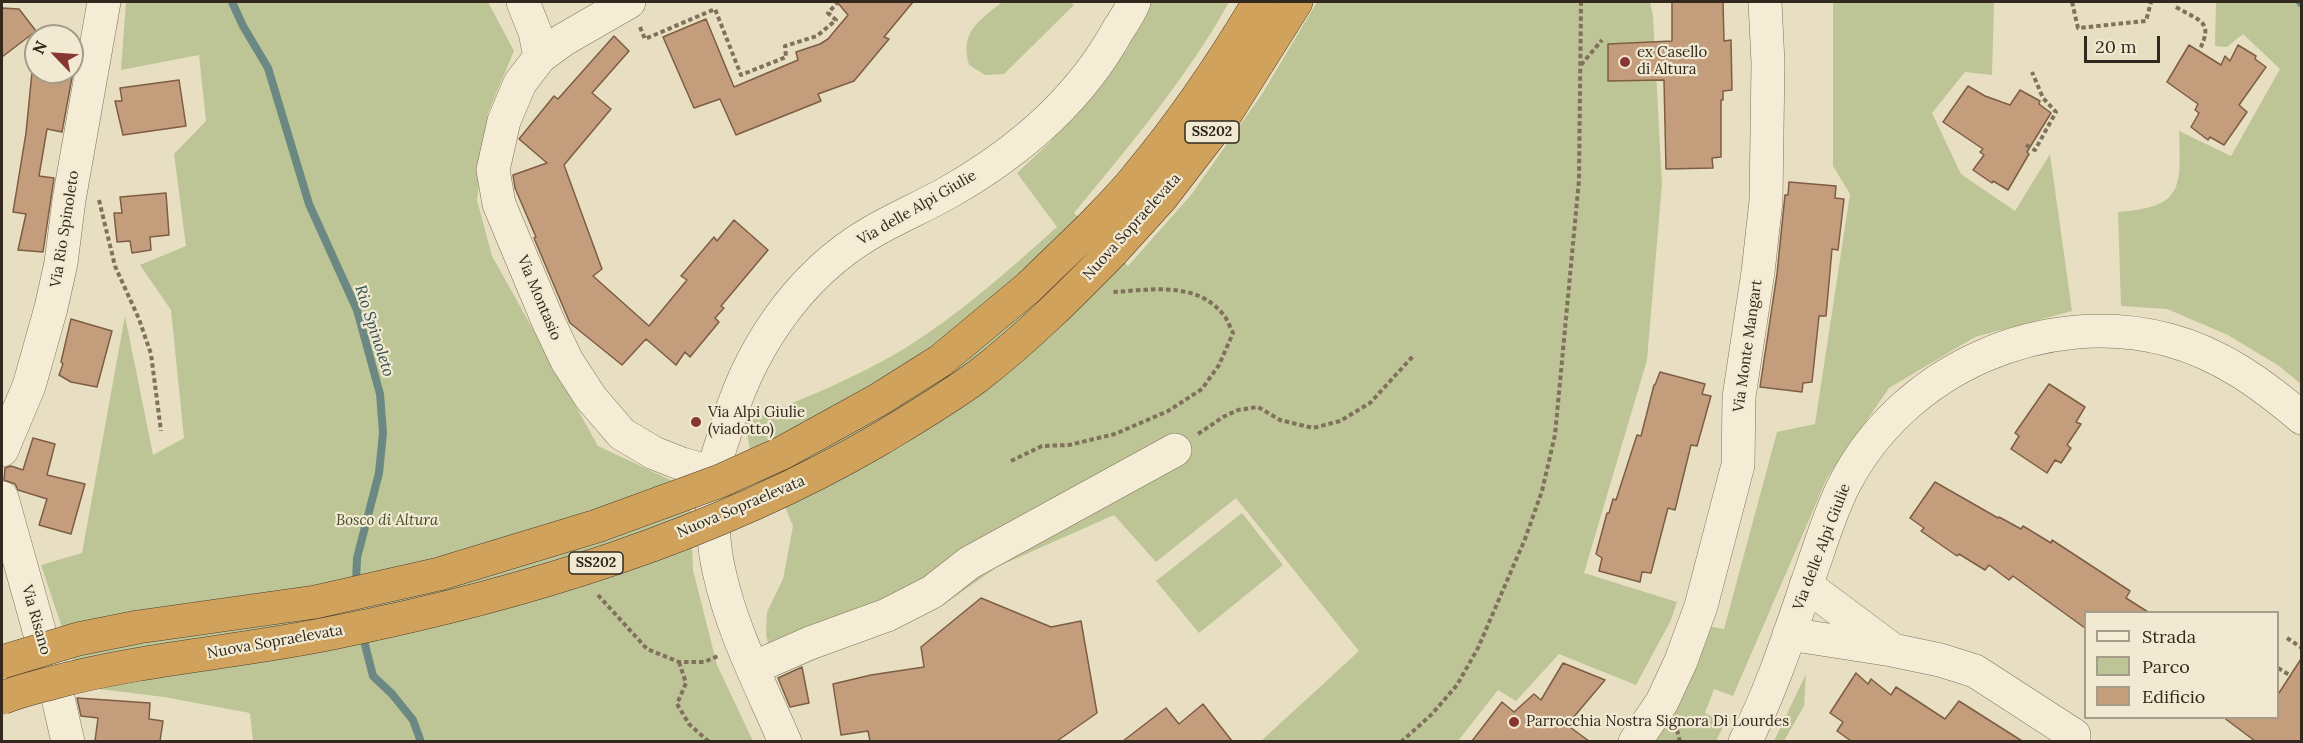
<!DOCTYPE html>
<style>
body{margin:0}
#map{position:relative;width:2303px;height:743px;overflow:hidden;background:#e8dfc2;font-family:Lora,serif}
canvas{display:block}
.frame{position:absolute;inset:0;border:3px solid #32281e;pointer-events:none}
.legend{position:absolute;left:2084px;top:611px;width:195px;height:108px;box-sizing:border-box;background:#f1e9d1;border:2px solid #a59c89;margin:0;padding:8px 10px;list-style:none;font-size:18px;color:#32281e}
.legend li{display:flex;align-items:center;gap:12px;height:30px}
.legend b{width:30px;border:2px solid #a59c89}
.north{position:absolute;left:24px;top:24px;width:60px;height:60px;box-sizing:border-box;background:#f1e9d1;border:2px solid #a59c89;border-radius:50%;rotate:295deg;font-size:16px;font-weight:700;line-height:24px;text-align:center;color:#32281e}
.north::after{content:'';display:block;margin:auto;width:21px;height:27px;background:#893632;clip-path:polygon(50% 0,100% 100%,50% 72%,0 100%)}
.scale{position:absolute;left:2084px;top:36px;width:76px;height:27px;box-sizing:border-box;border:3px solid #32281e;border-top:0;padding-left:8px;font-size:18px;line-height:21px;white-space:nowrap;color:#32281e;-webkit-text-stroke:4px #f1e9d1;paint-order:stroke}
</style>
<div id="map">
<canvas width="2303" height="743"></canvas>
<div class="frame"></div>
<ul class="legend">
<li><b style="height:8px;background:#f4ecd4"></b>Strada</li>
<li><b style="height:16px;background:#bdc597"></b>Parco</li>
<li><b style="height:16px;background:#c39d7c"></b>Edificio</li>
</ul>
<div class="north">N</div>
<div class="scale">20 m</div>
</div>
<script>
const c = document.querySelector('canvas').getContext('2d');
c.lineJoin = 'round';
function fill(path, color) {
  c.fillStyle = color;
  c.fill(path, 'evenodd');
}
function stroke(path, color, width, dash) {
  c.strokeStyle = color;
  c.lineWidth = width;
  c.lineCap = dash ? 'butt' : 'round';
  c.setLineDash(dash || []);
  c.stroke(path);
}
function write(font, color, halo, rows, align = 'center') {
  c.font = font + ' Lora,serif';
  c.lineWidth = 4.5;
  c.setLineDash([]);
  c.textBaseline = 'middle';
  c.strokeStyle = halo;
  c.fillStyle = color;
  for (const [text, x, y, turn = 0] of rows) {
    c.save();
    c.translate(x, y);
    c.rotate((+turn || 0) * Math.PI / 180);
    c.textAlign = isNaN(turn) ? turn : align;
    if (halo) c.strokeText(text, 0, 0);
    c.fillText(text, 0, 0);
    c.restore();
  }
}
const green = new Path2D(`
 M126,2h362l26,49 -26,62 -11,87 15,56 106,190 92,43 3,81 24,95 36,76h-500l-3,-28 -86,-16 -82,-10 -41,-122 41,-12 43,-237 28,139 31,-17 -13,-128 -31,-45 46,-19 -12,-92 32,-33 -7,-66 -78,15z
 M1002,2h69l3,3 -70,69 -19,1 -16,-10c-9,-34 9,-43 33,-63z
 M1151,2h78c-42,76 -100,144 -155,211l54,53 63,-71 71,-101 55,-92h333l3,14 9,168 -15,176 -63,213 93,29 -6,18 -35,65 -77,-31 -43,47 -18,-11 -40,51h-197l98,-90 -123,-153 -80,64 -42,-47 -117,52 -54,38 -166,71 -11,-41 1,-23 16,-33 10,-53 -8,-19 -26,-26 -5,-10 -9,-49c56,-22 111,-44 162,-75 54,-34 103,-78 150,-120l-40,-54 32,-30 77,-92z
 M1833,2h161l-2,73 -27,-3 -33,41 29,61 54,37 35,-57 22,157 -97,26 -86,51 -62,90 -94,218 -19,-7 -9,24 20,10 -9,18 -65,1 55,-116 18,3 53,-197 38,-8 35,-230 -17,-28z
 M2216,2h85v382l-22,-18 -51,-31 -61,-26 -46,-3 -3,-94c65,-5 63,-23 61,-81l52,25 49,-87 -37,-35 -16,13 -12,-1z
 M1242,513l41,52 -84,68 -43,-52z
 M1806,674l-2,32 -20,35h-10z`);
const stream = new Path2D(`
 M232,2l11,24 25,42 41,136 48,106 23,84 3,39 -4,40 -22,85 -1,25
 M2300,2l2,2
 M362,633l11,43 19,18 21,26 8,22`);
const building = new Path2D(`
 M837,2h76l-29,35 5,2 -35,42 -36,13 3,7 -85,34 -16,-36 -26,9 -31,-71 43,-18 28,68 64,-27 -2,-8 24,-8 8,-5 20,-24z
 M1672,2h51l1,39 7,-1 1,50 -9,1v9h-2v57l-9,1 1,10 -47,1 -2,-89 -56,1v-37l64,-3z
 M2,8l17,1 17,22 -34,26z
 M614,36l15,15 -37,42 19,16 -47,56 38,104 -9,7 56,50 38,-46 -6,-4 33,-39 3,4 17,-21 34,30 -47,56 3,2 -9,10 4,4 -29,35 -5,-5 -9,13 -30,-26 -24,26 -52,-42 -36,-85 2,-1 -21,-49 -2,-13 34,-12 -28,-24 35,-43 4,3z
 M2189,45l32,20 4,-9 5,5 8,-16 18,11 -1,3 11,8 -27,38 8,7 -23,33 -14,-8 -2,3 -17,-13 8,-14 -4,-3 3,-6 -31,-22z
 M32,72h41l-11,60 -15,-3 -8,47 15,2 -11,74 -25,-2 8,-36 -13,-2 13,-79z
 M179,80l7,46 -63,9 -8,-34h7l-2,-13z
 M1968,86l17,10 25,9 10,-15 20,11 -1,3 12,9 -24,39 2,2 -21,36 -15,-9 -1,2 -19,-13 11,-15 -4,-3 3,-3 -40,-27z
 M1789,182l47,4 -1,12 9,1 -6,51 -6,-1 -6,67h-7l-7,66 -9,1 -1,9 -42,-5 17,-113 8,-79h3z
 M166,193l3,42 -19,2 1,13 -19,3 -2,-12 -13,1 -3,-29h8l-2,-16z
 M71,319l41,12 -15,56 -26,-5 -12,-7 4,-11 -2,-2z
 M1660,372l45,12 -3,10 9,2 -14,50 -6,-1 -16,65 -7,-2 -17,65 -9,-1 -2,10 -41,-11 3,-13 -6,-4 11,-41h2l4,-14 3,1 21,-65 4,1 13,-51h1z
 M2049,384l36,23 -9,15 5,2 -14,21 4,3 -10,15 -6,-3 -8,13 -36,-24 8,-13 -4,-3z
 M33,438l22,6 -8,31 38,9 -14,50 -32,-9 8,-26 -29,-9 -3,-6 -11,-4 1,-12 6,-2 12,4z
 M1935,482l63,36 1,-1 22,12 2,-3 28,17 1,-3 78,51 -4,7 22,14h-63v16l-72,-52 -4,4 -20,-15 -4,5 -26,-16 -2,2 -36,-25 3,-3 -14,-10z
 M981,598l70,29 30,-6 16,92 -40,28h-187l-2,-10 -27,4 -8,-51 38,-9 53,-8 -3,-20z
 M2301,659v82h-46l-32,-24h54v-21z
 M1563,663l42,17 -38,45 22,16h-117l30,-39 12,10 20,-18 7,6z
 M802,667l7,36 -19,4 -12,-29z
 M1856,673l12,11 3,-5 20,16 5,-8 49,32 14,-18 63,40h-171l-14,-10 6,-9 -13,-9z
 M77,698l73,5 -1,16 14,2 -3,20h-65l3,-23 -17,-2z
 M1203,704l29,37h-109l43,-33 13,16z`);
const path = new Path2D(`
 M2072,2l6,26 68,-7 5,-19
 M2176,7c25,15 38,14 23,44
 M640,27l5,12 70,-30 26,66 45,-18 -1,-11 32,-10 19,-16 -8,-7 10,-11
 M1581,65l21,-25
 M2026,145l9,5 21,-38 -13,-14 -11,-26
 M99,200l16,66 24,53 12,35 10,77
 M1198,434l25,-17 15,-7 20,-3 22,13 33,8 27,-7 30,-18 44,-48
 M1011,461l31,-15 27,-1 46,-11 53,-23 34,-22 17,-24 14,-32c-3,-6 -6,-15 -11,-20 -27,-32 -72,-23 -109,-21
 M598,595l49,54 32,13h25l14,-6
 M2287,638l15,10
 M679,662l7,21 -9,21 12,20 20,18
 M2278,668l13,8
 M1677,730l3,12
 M1401,742l31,-28 25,-29 21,-37 47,-109 17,-48 13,-56 24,-255 2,-178`);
const minor = new Path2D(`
 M523,2l12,30 5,25 23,-17 66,-38
 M540,57l-20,26 -16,38 -11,49 6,34 49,117 19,40 24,37 31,36 32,19 28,11 32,9
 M2,450l27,-64 22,-78 10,-45 8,-63 35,-198
 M2,498l56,200 10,44
 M1806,585l83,62
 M1789,634l103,16 48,10 35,11 99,64 -4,7
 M753,668l57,-25 77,-28 45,-23 37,-29 206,-113
 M785,742c-24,-56 -53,-111 -66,-171 -6,-25 -9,-73 -5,-98 1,-12 6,-25 10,-37 22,-82 72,-160 148,-204 24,-14 50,-25 75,-39 69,-39 132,-92 171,-163 6,-9 12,-18 16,-28
 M1635,742l27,-40 19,-41 20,-55 37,-141 1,-68 19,-125 8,-71 2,-138 -3,-61
 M1745,742c29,-56 48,-119 69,-179 9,-26 18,-55 31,-80 60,-115 200,-176 324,-143 52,14 93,44 133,78`);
const highway = new Path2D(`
 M1090,228c17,-18 35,-35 50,-55 44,-53 84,-112 119,-171
 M1113,251l48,-53 64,-83 71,-113`);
const highwayBridge = new Path2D(`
 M2,662l76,-23 60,-12 177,-25 124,-28 158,-48 123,-45 62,-28 96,-53 62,-39 89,-74 61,-59
 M2,698c17,-7 35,-11 53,-16 91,-24 185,-30 277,-49 190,-38 380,-96 548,-194 33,-20 67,-40 98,-63 49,-38 92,-81 135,-125`);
const markers = [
 [1625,62,6,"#893632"],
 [696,422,6,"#893632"],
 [1514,722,6,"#893632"]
];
const shields = [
 [1212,132,54],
 [596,563,54]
];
const shieldNames = [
 ["SS202",1212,132],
 ["SS202",596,563]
];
const poiNames = [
 ["ex Casello",1637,53],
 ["di Altura",1637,70],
 ["Via Alpi Giulie",708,413],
 ["(viadotto)",708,430],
 ["Parrocchia Nostra Signora Di Lourdes",1526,722]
];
const streetNames = [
 ["Via delle Alpi Giulie",917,208,-30],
 ["Nuova Sopraelevata",1132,227,-48],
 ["Via Rio Spinoleto",65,229,-81],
 ["Via Montasio",539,298,67],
 ["Via Monte Mangart",1748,346,-82],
 ["Nuova Sopraelevata",741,507,-23],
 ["Via delle Alpi Giulie",1822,547,-69],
 ["Via Risano",36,620,74],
 ["Nuova Sopraelevata",275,642,-10]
];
const parkNames = [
 ["Bosco di Altura",387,521]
];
const waterNames = [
 ["Rio Spinoleto",374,331,72]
];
fill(green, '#bdc597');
stroke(stream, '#6c8883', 8);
fill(building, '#c39d7c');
stroke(building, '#7d5d44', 1.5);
stroke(minor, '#80715b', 34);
stroke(highway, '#4e3f2f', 34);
stroke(path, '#80715b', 4, [4.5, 3]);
stroke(minor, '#f4ecd4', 33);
stroke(highway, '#d0a25b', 33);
stroke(highwayBridge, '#4e3f2f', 34, []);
stroke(highwayBridge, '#d0a25b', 33);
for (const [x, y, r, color] of markers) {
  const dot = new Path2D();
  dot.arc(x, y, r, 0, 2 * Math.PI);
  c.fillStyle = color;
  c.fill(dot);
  stroke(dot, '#f1e9d1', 2);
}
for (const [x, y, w] of shields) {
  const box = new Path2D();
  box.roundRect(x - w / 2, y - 11, w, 22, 4.5);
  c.fillStyle = '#f1e9d1';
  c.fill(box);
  stroke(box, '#32281e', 1.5);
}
write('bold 14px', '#32281e', null, shieldNames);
write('15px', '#32281e', '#f1e9d1', poiNames, 'left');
write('15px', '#32281e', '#f1e9d1', streetNames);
write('italic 15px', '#414c27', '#f1e9d1', parkNames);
write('italic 16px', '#2f5050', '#f1e9d1', waterNames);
</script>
